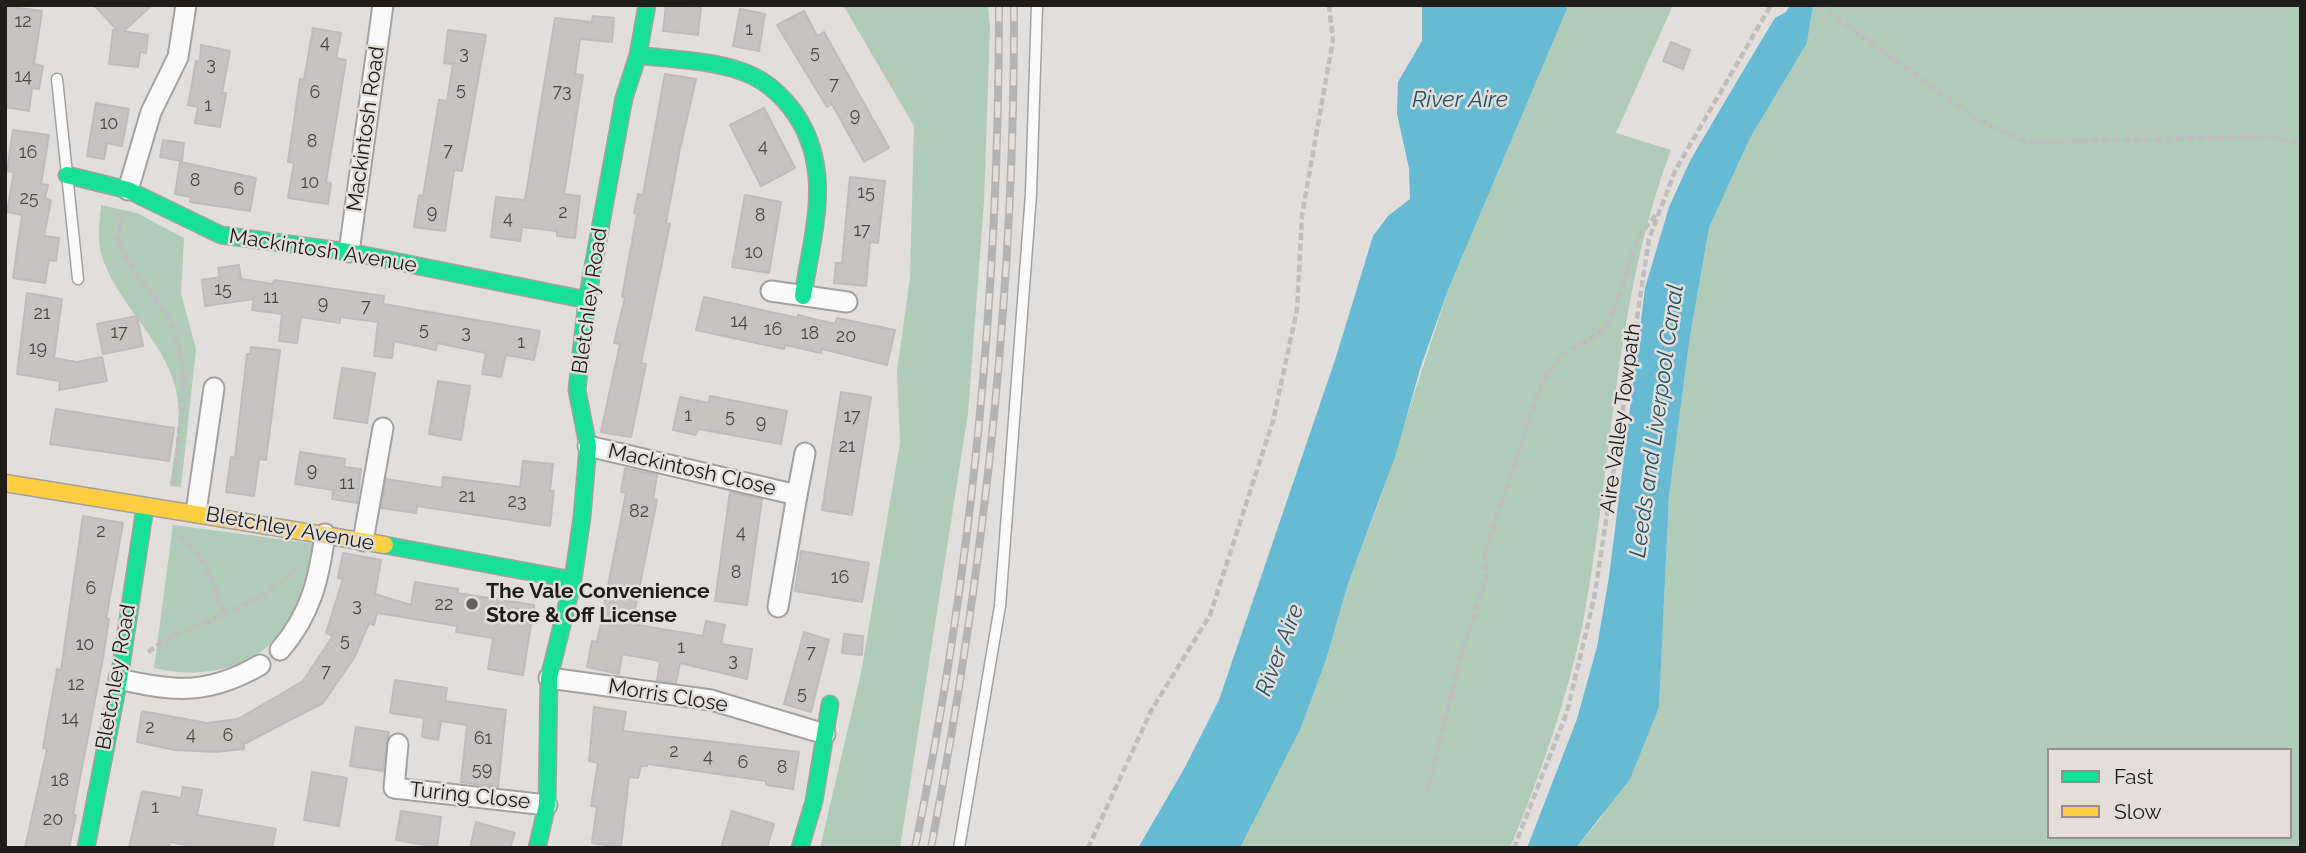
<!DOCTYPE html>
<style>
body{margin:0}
#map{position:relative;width:2306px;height:853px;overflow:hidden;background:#e1dedb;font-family:Raleway,sans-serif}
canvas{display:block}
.frame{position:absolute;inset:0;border:7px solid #1e1d1b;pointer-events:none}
.legend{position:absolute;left:2047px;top:748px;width:245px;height:91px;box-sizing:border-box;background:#e3ded9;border:2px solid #94918d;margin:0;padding:9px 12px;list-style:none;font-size:21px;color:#1e1d1b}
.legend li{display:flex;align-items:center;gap:14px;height:35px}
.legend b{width:35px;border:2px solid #94918d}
</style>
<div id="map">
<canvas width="2306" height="853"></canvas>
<div class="frame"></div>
<ul class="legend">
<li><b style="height:9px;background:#16e098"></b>Fast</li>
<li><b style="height:9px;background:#ffcf43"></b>Slow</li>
</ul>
</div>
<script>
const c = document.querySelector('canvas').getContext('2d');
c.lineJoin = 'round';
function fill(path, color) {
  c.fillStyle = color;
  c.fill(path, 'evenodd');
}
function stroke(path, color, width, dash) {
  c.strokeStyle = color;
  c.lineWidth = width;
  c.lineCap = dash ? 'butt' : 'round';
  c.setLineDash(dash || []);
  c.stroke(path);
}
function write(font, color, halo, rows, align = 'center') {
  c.font = font + ' Raleway,sans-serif';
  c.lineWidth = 5;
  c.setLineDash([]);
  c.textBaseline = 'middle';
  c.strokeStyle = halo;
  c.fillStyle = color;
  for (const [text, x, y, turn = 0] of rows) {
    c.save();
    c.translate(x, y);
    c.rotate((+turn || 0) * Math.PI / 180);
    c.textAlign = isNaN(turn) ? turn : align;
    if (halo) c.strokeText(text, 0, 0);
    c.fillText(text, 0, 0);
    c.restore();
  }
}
const green = new Path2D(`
 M843,5h145l2,22 -6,175 -16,211 -68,435h-80l41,-175 39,-230 -3,-72 13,-93 4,-152z
 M1566,5h107l-57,128 55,17c-57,150 -58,315 -88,472 -16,78 -43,153 -73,226h-270l60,-118 26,-70 22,-76 32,-85 68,-209 119,-281z
 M1813,5h488v843h-725l25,-30 58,-111 10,-211 21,-160 19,-108 41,-90 57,-95zM2049,750h241v87h-241z
 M101,205l36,8 47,25 -3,56 15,55 -15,138 -11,-1c4,-32 13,-65 6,-96 -12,-52 -61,-87 -75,-137 -4,-13 -1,-33 0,-48z
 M173,525l143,19c-2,12 -1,27 -5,38 -25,71 -84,103 -157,86z`);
const water = new Path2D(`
 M1422,5h144l1,4 -119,281 -27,76 -25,88 -48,130 -22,76 -26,70 -60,118h-102l46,-79 35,-69 117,-343 37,-121 15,-20 22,-17 -1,-31 -12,-54 1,-32 24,-41z
 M1790,5h23l-6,38 -57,95 -41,90 -19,108 -21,160 -10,211 -29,72 -54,69h-49l50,-129 20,-72 12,-70 36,-289 24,-81 22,-48 52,-88 32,-53 11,-6z`);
const building = new Path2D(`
 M94,5h58l-28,26 24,4 -2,18 -6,-1 -2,15 -29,-3 4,-34 5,1z
 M666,5l35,2 -3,28 -35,-4z
 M5,6l37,5 -8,53 9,2 -4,23 -7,-1 -3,23 -24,-4z
 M740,9l25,5 -6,37 -26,-5z
 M804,11l13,25 7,-4 65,116 -25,14 -32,-58 -5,3 -50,-82z
 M593,16l21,2 -2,24 -32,-3 -5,35 8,1 -19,119 16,2 -5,42 -18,-2v-5l-35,-4 -2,14 -29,-4 5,-40 29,3 30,-182 37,4z
 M313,28l28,5 -5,25 10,2 -20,122 5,1 -3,21 -40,-6 6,-35 -6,-1 12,-83 4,1z
 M448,30l38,5 -24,136 -8,-1 -9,61 -31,-4 5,-32 4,1 16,-96 8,1 6,-37 -9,-1z
 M1671,42l19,8 -7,19 -20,-8z
 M201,45l29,6 -8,42h4l-6,34 -25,-4 3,-16 -10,-2 8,-44 4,1z
 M665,74l31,5 -16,70 -14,74 4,1 -29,139 5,1 -15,73 -30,-5 19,-88 -6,-1 11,-46h-3l15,-83 -3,-1 4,-19 5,1z
 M96,103l33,6 -7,37 -15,-3 -3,16 -17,-3z
 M764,108l31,60 -34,18 -31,-61z
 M13,130l36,5 -8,49 7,1 -3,13 6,2 -7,36 15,2 -3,23 -7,-1 -4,23 -32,-5 9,-63 -15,-3 7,-40 -7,-1z
 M163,140l21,3 -2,18 -22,-4z
 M180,162l76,16 -6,33 -60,-9 1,-5 -16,-3z
 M850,177l35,4 -7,62 -8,-1 -4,44 -32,-3 2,-20h6z
 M745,195l36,7 -12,71 -37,-6z
 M239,265l2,14 32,5 1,-4 110,16 -1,8 157,27 -6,29 -28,-5 -5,22 -19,-3 4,-21 -49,-10 -1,7 -42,-9 -2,17 -18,-2 4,-34 -38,-5v6l-39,-6 -4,26 -18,-2 3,-27 -30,-4 2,-11 -49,7 -3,-26 18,-3 -2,-9z
 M27,293l35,6 -8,59 23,4 25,-5 5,24 -48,9 1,-9 -43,-7z
 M704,297l94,21v-3l37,9 2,-6 58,12 -8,35 -65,-16 -1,4 -36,-8 -1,4 -88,-19z
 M137,316l6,30 -40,8 -6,-30z
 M251,347l29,3 -14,110 -7,-1 -5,37 -28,-4 5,-35 4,1 12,-104h3z
 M342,368l33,5 -8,50 -33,-5z
 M438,381l32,5 -9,54 -32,-6z
 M841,392l30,5 -19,118 -30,-5z
 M710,396l77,15 -6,33 -83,-15 -2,6 -23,-5 7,-33 29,6z
 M56,409l118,19 -5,33 -119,-17z
 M300,452l45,7 -1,8 17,2 -4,34 -25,-4 1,-9 -38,-6z
 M523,461l30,3 -3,27h4l-4,35 -133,-20 -1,7 -35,-5 5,-29 56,9 1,-11 77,10z
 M625,468l32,7 -4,24 4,1 -25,124 71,12 3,-15 19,4 -4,19 31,5 -5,30 -67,-16 -4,20 -19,-3 3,-19 -38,-7 -3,20 -32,-7 5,-26 5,1 20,-102 9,-47 -5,-1z
 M730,492l32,7 -15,106 -32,-4z
 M83,516l40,7 -17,96h3l-6,39 -30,156 3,1 -7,33h-44l22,-99 -4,-1 14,-79 4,1z
 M801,551l68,12 -7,39 -67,-11z
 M343,553l38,7 -6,34 36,11 4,-23 43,7 -1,4 77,12 -11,70 -35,-6 5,-31 -37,-6 1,-6 -80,-13 -3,12 -5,-2 -15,35 -31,45 -79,41v5l-29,3 -40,-2 -38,-8 5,-31 65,12 31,-4 65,-38 30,-45 -7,-3 17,-54 -5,-1z
 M804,632l25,8 -18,72 -27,-8z
 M844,634l19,2 -1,19 -20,-2z
 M395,680l52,8 -2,13 61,9 -8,77 -37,-5 6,-57 -26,-4 -3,19 -16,-3 2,-19 -34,-5z
 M594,707l32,5 -3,19 176,21 -6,37 -27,-4v-4l-118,-17 -1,2h-6l-3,12 -9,-1 -8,70 -29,-4 5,-36 -6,-1 7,-43 -9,-2z
 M356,727l33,5 -6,39 -33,-5z
 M312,772l35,6 -8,48 -35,-6z
 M183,787l19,3 -5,25 79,14 -4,19h-68l-34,-6 -1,6h-40l13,-57 39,7z
 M401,811l40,6 -4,30 -41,-7z
 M732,811l42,13 -7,24h-46z
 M476,822l39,11 -5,15h-40z`);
const path = new Path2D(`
 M1819,5l159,115 48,22 247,-5 28,7
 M122,214l-4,25 7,18 44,62 9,25 7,37 -12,106
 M178,537c28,13 35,49 45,75
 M148,652c47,-34 111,-41 149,-85
 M1427,793l35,-141 24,-74 -1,-27c12,-35 24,-70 36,-106 9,-29 17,-58 35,-83 14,-19 40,-19 53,-41 19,-35 17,-76 47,-106
 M1088,848l63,-137 59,-96 63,-194 24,-111 5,-95 31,-175 -4,-35
 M1514,848l53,-136 27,-113 55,-360 27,-70 95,-164`);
const lane = new Path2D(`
 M57,79l21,200
 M959,848l41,-242 31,-412 6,-189`);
const street = new Path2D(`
 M128,190l23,-78 27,-55 8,-52
 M349,252l34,-247
 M771,291l76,11
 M588,446l209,49 8,-42
 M196,512l18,-124
 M363,541l20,-113
 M778,607l19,-112
 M280,650c31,-36 39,-71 45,-116
 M549,678l162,22 114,34
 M119,679c56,13 89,16 141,-14
 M398,744l-4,44 153,17`);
const fast = new Path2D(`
 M638,55c37,5 81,5 115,21 18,9 32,23 43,39 38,57 16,119 7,181
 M67,175l61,15 93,45 128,17 238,48
 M385,545l188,35
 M86,848l33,-169 26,-172
 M537,848l10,-43 2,-127 24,-98 9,-63 6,-71 -11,-56 10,-90 37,-202 14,-43 9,-50
 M800,848l14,-47 16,-97`);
const slow = new Path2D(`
 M5,483l380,62`);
const rail = new Path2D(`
 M915,848c57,-276 84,-561 84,-843
 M931,848c53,-278 84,-560 83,-843`);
const markers = [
 [472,604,7,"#62615e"]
];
const numberNames = [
 ["12",23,22],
 ["1",749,30],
 ["4",325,43],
 ["5",815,53],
 ["3",464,54],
 ["3",211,65],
 ["14",23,77],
 ["7",834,85],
 ["5",461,90],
 ["73",562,92],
 ["6",315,93],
 ["1",208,106],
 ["9",855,116],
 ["10",109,124],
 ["8",312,142],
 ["4",763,147],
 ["7",448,151],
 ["16",28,153],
 ["8",195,181],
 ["10",310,183],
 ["6",239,190],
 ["15",866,193],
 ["25",29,199],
 ["9",432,213],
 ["2",563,213],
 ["8",760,216],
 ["4",508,219],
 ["17",862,231],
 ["10",754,253],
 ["15",223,290],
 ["11",271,298],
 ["9",323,304],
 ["7",366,307],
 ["21",42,314],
 ["14",739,322],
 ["5",424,330],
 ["16",773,330],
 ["17",119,333],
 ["3",466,333],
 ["18",810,334],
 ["20",846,337],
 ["1",521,343],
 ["19",38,349],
 ["1",688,416],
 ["5",730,417],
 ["17",852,417],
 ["9",761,423],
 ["21",847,447],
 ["9",312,471],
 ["11",347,484],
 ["21",467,497],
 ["23",517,502],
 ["82",639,512],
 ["2",101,532],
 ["4",741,533],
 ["8",736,573],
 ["16",840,578],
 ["6",91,589],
 ["22",444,605],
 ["3",357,606],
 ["5",345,641],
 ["10",85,645],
 ["1",681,648],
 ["7",811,653],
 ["3",733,661],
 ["7",326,672],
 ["12",76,685],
 ["5",802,694],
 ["14",70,719],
 ["2",150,728],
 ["4",191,735],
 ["6",228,736],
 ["61",483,739],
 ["2",674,752],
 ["4",708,757],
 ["6",743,763],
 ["8",782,768],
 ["59",482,770],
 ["18",60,781],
 ["1",155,808],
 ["20",53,820]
];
const streetNames = [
 ["Mackintosh Road",366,129,-82],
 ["Mackintosh Avenue",323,251,9],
 ["Bletchley Road",590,301,-82],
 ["Aire Valley Towpath",1621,418,-82],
 ["Mackintosh Close",692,470,13],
 ["Bletchley Avenue",290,529,10],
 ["Bletchley Road",116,677,-80],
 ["Morris Close",668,696,9],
 ["Turing Close",470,796,6]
];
const poiNames = [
 ["The Vale Convenience",486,592],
 ["Store & Off License",486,616]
];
const waterNames = [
 ["River Aire",1460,100],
 ["Leeds and Liverpool Canal",1657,421,-82],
 ["River Aire",1280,650,-69]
];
fill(green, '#b0cbb8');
fill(water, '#66bad3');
fill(building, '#c6c4c3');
stroke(building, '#bebcbc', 2);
stroke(lane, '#a4a2a0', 13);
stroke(street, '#a4a2a0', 23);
stroke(fast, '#a4a2a0', 19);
stroke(slow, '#a4a2a0', 19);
stroke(path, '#bfbdbd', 4.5, [7, 3.5]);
stroke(lane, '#fafafa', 10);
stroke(street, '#fafafa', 19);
stroke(fast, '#16e098', 16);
stroke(slow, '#ffcf43', 16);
stroke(rail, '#b5b4b4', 8);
stroke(rail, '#e3ded9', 5, [16]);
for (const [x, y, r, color] of markers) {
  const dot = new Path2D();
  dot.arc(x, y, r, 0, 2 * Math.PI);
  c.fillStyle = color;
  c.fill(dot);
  stroke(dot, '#e3ded9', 2.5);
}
write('18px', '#4a4847', null, numberNames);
write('21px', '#1e1d1b', '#e3ded9', streetNames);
write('bold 21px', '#1e1d1b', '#e3ded9', poiNames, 'left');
write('italic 23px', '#245464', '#e3ded9', waterNames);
</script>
